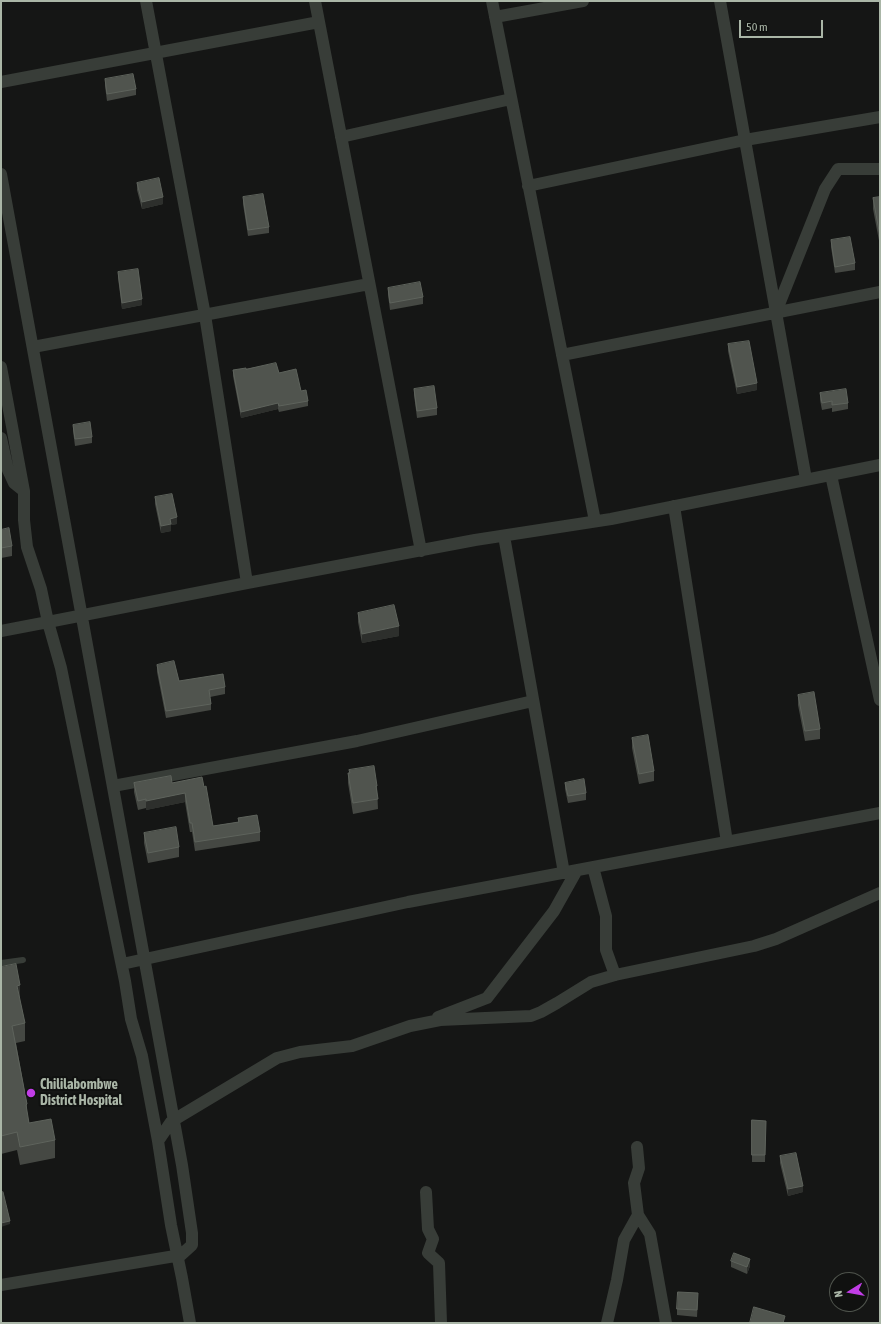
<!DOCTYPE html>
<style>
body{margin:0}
#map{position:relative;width:881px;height:1324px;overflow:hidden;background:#151615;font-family:"Asap Condensed",sans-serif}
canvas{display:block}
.frame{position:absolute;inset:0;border:2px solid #aab6a7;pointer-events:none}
.north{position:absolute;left:829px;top:1272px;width:40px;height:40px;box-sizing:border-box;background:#101110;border:1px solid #4e534c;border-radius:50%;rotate:259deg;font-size:11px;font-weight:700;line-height:16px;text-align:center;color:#aab6a7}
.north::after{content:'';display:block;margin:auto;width:14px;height:18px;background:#c13de6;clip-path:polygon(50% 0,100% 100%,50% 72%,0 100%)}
.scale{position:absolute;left:739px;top:20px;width:84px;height:18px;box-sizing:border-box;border:2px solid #aab6a7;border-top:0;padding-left:5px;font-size:12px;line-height:14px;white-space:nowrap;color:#aab6a7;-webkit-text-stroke:3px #101110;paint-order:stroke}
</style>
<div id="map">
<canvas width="881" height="1324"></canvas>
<div class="frame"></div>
<div class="north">N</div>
<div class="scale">50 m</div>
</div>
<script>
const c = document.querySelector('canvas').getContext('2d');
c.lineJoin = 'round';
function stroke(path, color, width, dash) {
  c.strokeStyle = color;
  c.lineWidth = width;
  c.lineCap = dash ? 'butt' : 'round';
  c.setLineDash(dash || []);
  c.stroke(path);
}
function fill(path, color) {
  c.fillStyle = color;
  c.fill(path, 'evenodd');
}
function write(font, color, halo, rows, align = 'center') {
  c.font = font + ' "Asap Condensed",sans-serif';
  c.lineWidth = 4;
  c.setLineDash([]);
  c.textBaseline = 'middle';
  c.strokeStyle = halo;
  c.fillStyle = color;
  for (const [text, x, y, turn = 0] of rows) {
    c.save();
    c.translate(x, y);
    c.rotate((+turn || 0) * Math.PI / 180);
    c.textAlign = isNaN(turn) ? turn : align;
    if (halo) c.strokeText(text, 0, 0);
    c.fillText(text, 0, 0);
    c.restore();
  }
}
const service = new Path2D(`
 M1,963l22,-3`);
const minor = new Path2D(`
 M146,1l59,314 42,268
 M315,1l106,550
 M492,1l103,520
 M720,1l86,478
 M495,17l88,-16
 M1,82l318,-60
 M341,137l170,-38
 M1,174l181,991 10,68v12l-11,10 -180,30
 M528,186l217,-46 135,-23
 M776,312l49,-123 13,-20h42
 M33,347l336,-63
 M562,355l318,-63
 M1,367l23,124
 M1,438l7,32 6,13 10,8v29l3,27 14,42 7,33 -47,9
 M831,475l49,225
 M674,506l53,336
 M504,536l60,337
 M113,786l244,-45 176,-40
 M593,867l13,49v34l9,25
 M122,964l286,-62 472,-89
 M438,1017l49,-19 67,-87 23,-41
 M158,1141l13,-19 6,-4 100,-60 23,-6 52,-6 58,-20 30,-6 91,-4 10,-4 16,-9 34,-21 24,-7 139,-29 22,-7 104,-46
 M426,1192l2,37 5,10 -5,14 11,10 2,60
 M638,1215l12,19 16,89
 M190,1323l-8,-45 -11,-53 -13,-84 -16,-85 -11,-37 -6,-38 -64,-313 -13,-46 199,-39 228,-43 136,-21 269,-54
 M607,1323l10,-43 7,-40 14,-25 -4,-32 5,-15 -2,-21`);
const wall = new Path2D(`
 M105,79l31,10v6l-29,6 -2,-15z
 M137,183l26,21 -21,5 -5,-19z
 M243,197l26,30v6l-21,3 -5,-32z
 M880,197v49l-7,-37v-11z
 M831,240l24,23v7l-20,3 -4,-26z
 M118,272l24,33 -20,4 -4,-31z
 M388,288l35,9v7l-33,6 -2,-15z
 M728,344l29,46 -20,4 -9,-43z
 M233,370l46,3 22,18 7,10v5l-29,6 -1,-3 -37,9 -8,-42z
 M414,389l23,19v7l-20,3 -3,-23z
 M820,393l28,10v6l-16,3v-4l-10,2 -2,-10z
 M73,425l19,12v6l-17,3 -2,-15z
 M155,497l22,27 -6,1v6l-10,2 -6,-29z
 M1,530l11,16v10l-11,2z
 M358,613l41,23 -37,7 -4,-21z
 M157,665l22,16 46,6v7l-15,3 1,7v6l-45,8 -9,-46z
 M798,695l22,34v10l-15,2 -7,-36z
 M632,738l22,33v10l-15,3 -7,-36z
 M349,770l28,16 1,23 -25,5 -5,-31v-10h1z
 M134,783h38l32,4 9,39 25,-4v-4l22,14v9l-65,10 -3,-19h-2l-5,-30 -39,8v-2l-8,2 -4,-18z
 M565,783l21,10v7l-18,3 -3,-14z
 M144,833l35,14v10l-31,6 -4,-20z
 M1,967l19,34 5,22v18l-9,2 11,61v10l2,9 26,17v18l-35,7 -3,-15 -16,4z
 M752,1120l14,1 -1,41h-13z
 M780,1156l23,36 -15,4 -8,-33z
 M731,1261l19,5 -3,8 -16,-7z
 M698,1300l-1,17 -20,-2v-6z`);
const shadedWall = new Path2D(`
 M163,197v7l-21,5v-7z
 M142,299v6l-20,4v-6z
 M757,383v7l-20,4v-7z
 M278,403v6l-37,9v-6z
 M177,517v7l-6,1v6l-10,2v-7l9,-7z
 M399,626v10l-37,7v-9z
 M185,793v9l-39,8v-9z
 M20,985v18l-3,-17z
 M803,1186v6l-15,4v-7z
 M10,1221v3l-9,3v-4z
 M750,1259v7l-3,8v-7z`);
const building = new Path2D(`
 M133,74l3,15 -29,5 -2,-15z
 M159,178l4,19 -21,5 -5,-19z
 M263,194l6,33 -21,3 -5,-33z
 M880,197v39l-7,-38z
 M850,237l5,26 -20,4 -4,-27z
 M138,269l4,30 -20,4 -4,-31z
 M420,282l3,15 -33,6 -2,-15z
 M749,341l8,42 -20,4 -9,-43z
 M276,363l3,10 17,-4 5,22 5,-1 2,11 -29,5 -1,-3 -37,9 -8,-42 13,-2v1z
 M434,386l3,22 -20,3 -3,-22z
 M846,389l2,14 -16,2v-4l-10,2 -2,-10z
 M90,422l2,15 -17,2 -2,-14z
 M172,494l5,23 -7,2 1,5 -10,2 -6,-29z
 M9,528l3,18 -11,2v-18z
 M394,605l5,21 -37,8 -4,-21z
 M174,661l5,20 44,-7 2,13 -16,3 2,14 -45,7 -9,-46z
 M814,692l6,37 -15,2 -7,-36z
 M648,735l6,36 -15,3 -7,-36z
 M374,766l3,20h-1l2,13 -25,4 -5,-30h2l-1,-3z
 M171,776l1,7 30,-6 2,10 2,-1 7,40 26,-4 -1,-4 19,-3 3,17 -65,10 -3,-19h-2l-5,-30 -39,8v-2l-8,2 -4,-18z
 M584,779l2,14 -18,3 -3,-13z
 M176,827l3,20 -31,6 -4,-20z
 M16,964l4,21 -3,1 8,37 -13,3 15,78 -1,1 3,18 22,-4 4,21 -35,7 -3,-15 -16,4v-169z
 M752,1120l14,1 -1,34h-13z
 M796,1153l7,33 -15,3 -8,-33z
 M3,1192l7,29 -9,2v-30z
 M734,1253l16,6 -3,8 -16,-6z
 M678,1292l20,1 -1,17 -20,-1z
 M754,1307l31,9 -2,7h-33z`);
const markers = [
 [31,1093,5,"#c13de6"]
];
const poiNames = [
 ["Chililabombwe",40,1085],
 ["District Hospital",40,1101]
];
stroke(service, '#383d38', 6);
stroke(minor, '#383d38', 12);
fill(wall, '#454843');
fill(shadedWall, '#2d2f2c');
fill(building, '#50544e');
stroke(building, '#5e635c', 1);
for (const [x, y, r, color] of markers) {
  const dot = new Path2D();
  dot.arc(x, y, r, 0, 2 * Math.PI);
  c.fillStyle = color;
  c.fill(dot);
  stroke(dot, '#101110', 1.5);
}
write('bold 14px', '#aab6a7', '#101110', poiNames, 'left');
</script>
